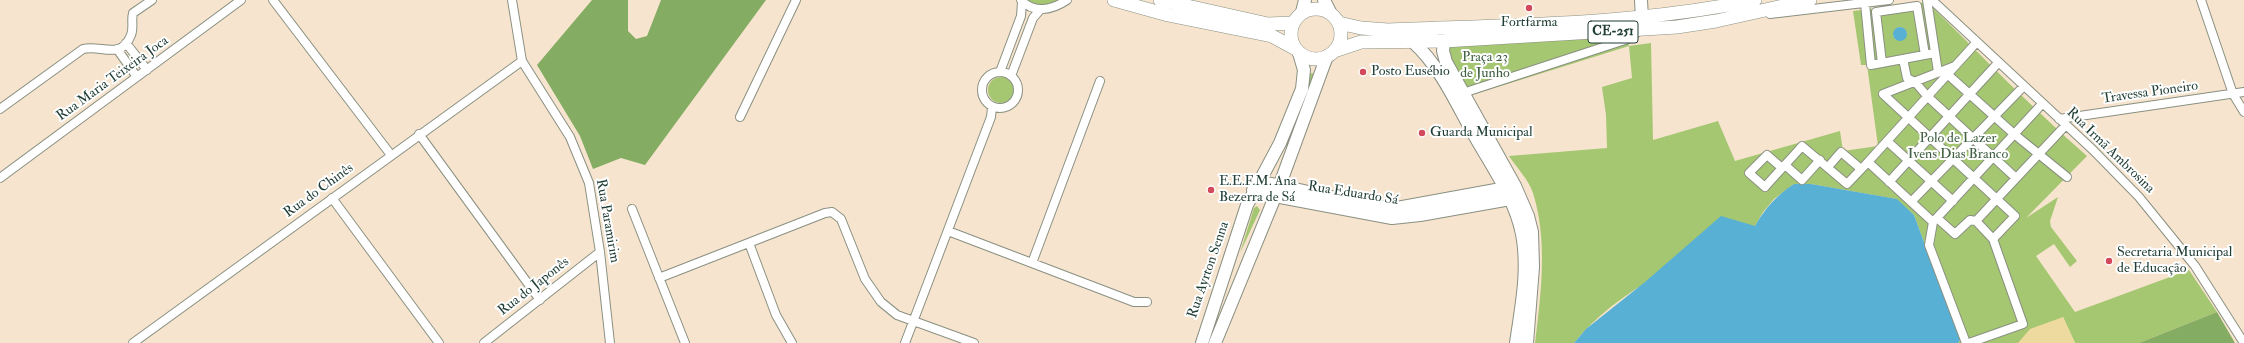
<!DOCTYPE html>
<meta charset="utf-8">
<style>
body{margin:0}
canvas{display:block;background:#f6e4ce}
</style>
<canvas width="2244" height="343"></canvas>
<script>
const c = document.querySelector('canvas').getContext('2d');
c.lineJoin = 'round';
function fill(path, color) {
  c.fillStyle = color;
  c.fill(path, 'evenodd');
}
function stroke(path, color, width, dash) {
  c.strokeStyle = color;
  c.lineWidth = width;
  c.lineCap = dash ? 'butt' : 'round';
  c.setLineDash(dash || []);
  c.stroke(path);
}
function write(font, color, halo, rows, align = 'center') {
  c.font = font + ' "IM FELL Double Pica",serif';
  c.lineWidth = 4;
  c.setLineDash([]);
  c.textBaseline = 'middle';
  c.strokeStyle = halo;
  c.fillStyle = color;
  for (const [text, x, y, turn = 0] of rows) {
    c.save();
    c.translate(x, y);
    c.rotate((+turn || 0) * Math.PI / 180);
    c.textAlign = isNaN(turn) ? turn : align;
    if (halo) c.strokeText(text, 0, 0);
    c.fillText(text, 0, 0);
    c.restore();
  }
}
const green = new Path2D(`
 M1025,0h35c-12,7 -23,6 -35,0z
 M1927,2c53,52 104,105 160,154l-61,62 32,-21 -8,24 1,6 26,34 -7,6 -16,-23 -18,12 39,56 114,-42 28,42 -78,31h-64l-12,-26 -45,26h-60l2,-3 -46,-125 -18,-16 -85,-15h-17l-20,15 -11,13 -8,14c-62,32 -136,61 -181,117h-39c6,-48 13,-103 -2,-150 -4,-13 -17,-26 -24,-37l98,-8 -1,-33 -4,-28 30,-9 -3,-32 -157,49 -25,-42 4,-9 176,-9 2,11 22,-3 2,97 65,-19 17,40 105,-30 3,20 35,-5 -11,-81h-6l-8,-54zM1898,27l5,1 4,5 -4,7h-7l-3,-4z
 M1308,73l11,1 -30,73 -4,-2 23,-56z
 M988 90a13 13 0 1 1 26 0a13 13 0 1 1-26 0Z
 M1257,206l3,4 -20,43 14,-45z`);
const forest = new Path2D(`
 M592,0h36v31l8,8 11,-3 14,-36h105l-121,165 -24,-7 -28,11 -13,-33 -43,-71z
 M2217,312l18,31h-96z`);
const sand = new Path2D(`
 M2063,317l12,26h-57l12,-14z`);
const water = new Path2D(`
 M1893 34a7 7 0 1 1 14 0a7 7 0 1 1-14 0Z
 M1794,184h17l86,15 17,16 46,125 -2,3h-384l12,-14 59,-47 76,-66 34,10c10,-18 22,-31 39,-42z`);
const street = new Path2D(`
 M273,0l118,155
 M512,0l10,61 48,76 19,46 11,69 10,91
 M1021,0c13,14 31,10 46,0
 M1927,0l11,72
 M1932,0l161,150 46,47 56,69 49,77
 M2201,0l32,94 11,18
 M1865,3l6,62 64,-12
 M1770,14l119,-14
 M126,43l21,27
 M117,49l20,28
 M1903,59l4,19 8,4 13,15 88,81
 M1882,63l-6,-51 41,-6 8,49
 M1955,66l-72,28 132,122 -22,23
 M1000,72l21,-56 1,-14
 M1945,72l69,62 53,43
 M982 90a18 18 0 1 1 36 0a18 18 0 1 1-36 0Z
 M1011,76l22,-58 7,-8
 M1466,95l3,-4 159,-52 11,-8
 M0,109l83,-60c17,-5 38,12 48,-14 3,-7 0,-15 2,-22l19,-13
 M740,117l56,-117
 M2059,119l185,-27
 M419,134l121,166
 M1887,141l66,60
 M1785,165l17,15 18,-20
 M1828,167l13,-15 20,17
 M1782,168l-15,-13 -18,18 16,14c12,-14 25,-27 37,-41l45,38 21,-22
 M0,178l241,-178
 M1889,182l109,-119
 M332,198l107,145
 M1911,202l112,-115
 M632,209l53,134
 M1937,218l18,16 15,-14 6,1
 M1933,222l109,-118
 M948,231l186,71h13
 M749,243l27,72 16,28
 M1032,263l68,-182
 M659,278l166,-65 7,-1 9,7 24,60 16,23 16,13 77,28
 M133,343l389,-282
 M484,343l116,-91
 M905,343l86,-226 1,-10
 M1966,343l-37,-98 4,-23 -65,-60 108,-119
 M1969,343l54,-19 -30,-85 -17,-18 89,-95`);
const secondary = new Path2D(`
 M1324,0l6,12
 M1641,0l1,18
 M1302,12l3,-12
 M1444,41l-1,10 3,11 69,124 13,30 4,16 1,35 -6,76
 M1413,42c27,24 43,61 60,91 18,32 42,65 49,101 7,36 -1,74 -6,109
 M1258,181l115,25 24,2 115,-21
 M1253,190l22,6 117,22 28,-3 96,-17
 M1202,343l45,-138 33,-62 22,-54 2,-19 -5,-17
 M1215,343l64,-156 48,-131`);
const primary = new Path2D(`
 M1114,0l54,15 104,21 24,13
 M1160,0l108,24 25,-1
 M1291 34a25 25 0 1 1 50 0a25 25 0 1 1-50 0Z
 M1339,23l22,5 27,2c123,-5 246,-5 367,-30
 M1334,51l27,-9 83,-1 233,-14 39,-6 94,-21`);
const markers = [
 [1529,8,4,"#d1495b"],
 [1363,72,4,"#d1495b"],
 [1422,133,4,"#d1495b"],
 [1211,190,4,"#d1495b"],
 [2109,261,4,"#d1495b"]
];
const shields = [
 [1613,32,50]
];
const shieldNames = [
 ["CE-251",1613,32]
];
const poiNames = [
 ["Fortfarma",1529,23,"center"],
 ["Posto Eusébio",1371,72],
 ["Guarda Municipal",1430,133],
 ["E.E.F.M. Ana",1219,182],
 ["Bezerra de Sá",1219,198],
 ["Secretaria Municipal",2117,253],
 ["de Educação",2117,269]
];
const parkNames = [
 ["Praça 23",1485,58],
 ["de Junho",1485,74],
 ["Polo de Lazer",1958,139],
 ["Ivens Dias Branco",1958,155]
];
const streetNames = [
 ["Rua Maria Teixeira Joca",113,79,-36],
 ["Travessa Pioneiro",2150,93,-8],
 ["Rua Irmã Ambrosina",2110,151,44],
 ["Rua do Chinês",319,191,-36],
 ["Rua Eduardo Sá",1353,194,9],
 ["Rua Paramirim",607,221,80],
 ["Rua Ayrton Senna",1209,270,-71],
 ["Rua do Japonês",534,287,-38]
];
fill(green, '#a5c771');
fill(forest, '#84ac63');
fill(sand, '#eeda9e');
fill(water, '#58b0d5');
stroke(street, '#8a9081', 10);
stroke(secondary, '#8a9081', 14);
stroke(primary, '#8a9081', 14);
stroke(street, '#fff', 8);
stroke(secondary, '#fff', 12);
stroke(primary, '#fff', 13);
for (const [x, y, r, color] of markers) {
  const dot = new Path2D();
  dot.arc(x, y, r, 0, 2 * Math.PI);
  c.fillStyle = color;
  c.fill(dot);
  stroke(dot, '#fff', 1.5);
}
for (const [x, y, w] of shields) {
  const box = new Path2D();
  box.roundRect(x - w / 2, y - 11, w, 22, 3);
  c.fillStyle = '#fff';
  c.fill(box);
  stroke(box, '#1f3d34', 1);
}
write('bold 13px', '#1f3d34', null, shieldNames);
write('14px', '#1f3d34', '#fff', poiNames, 'left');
write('14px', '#406043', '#fff', parkNames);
write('14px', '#1f3d34', '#fff', streetNames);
</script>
